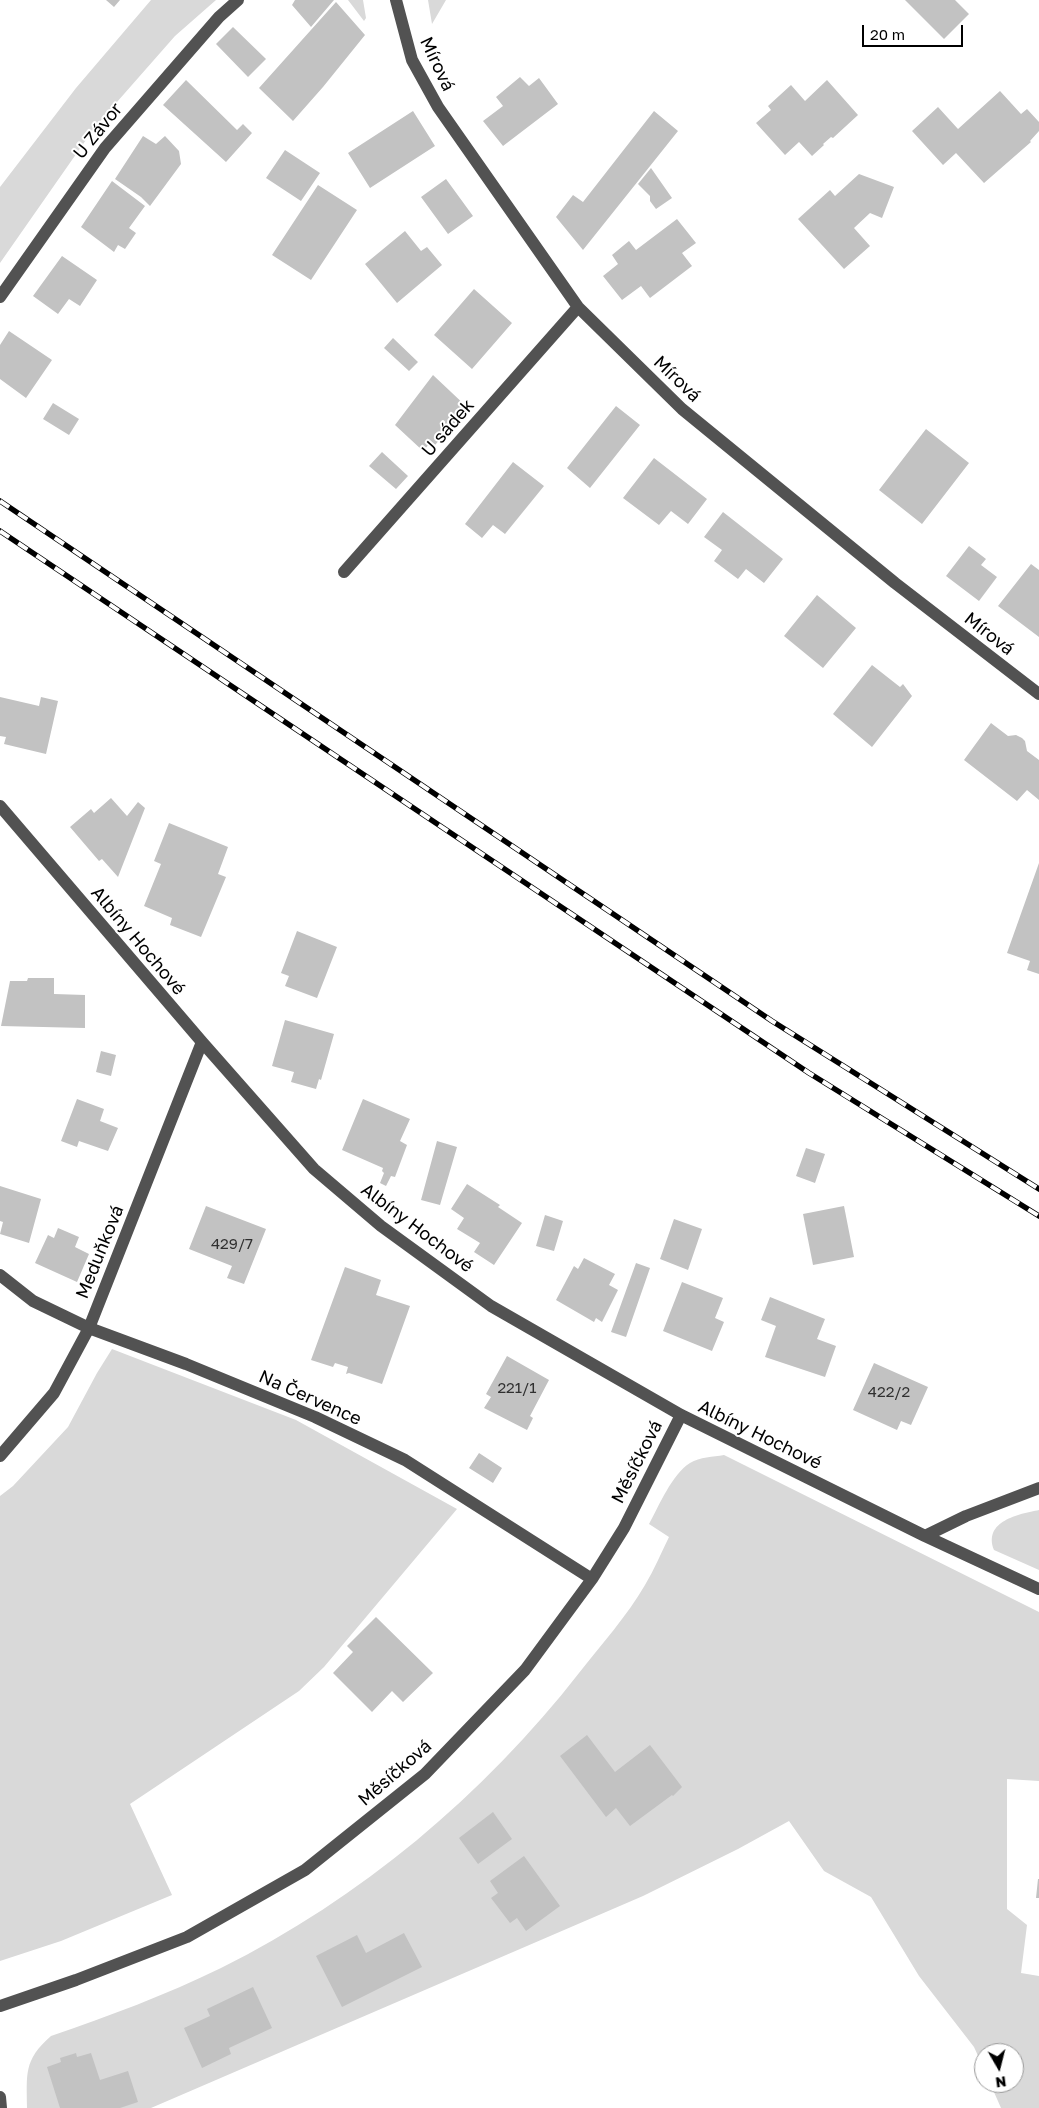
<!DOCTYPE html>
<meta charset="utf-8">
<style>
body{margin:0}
#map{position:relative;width:1039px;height:2108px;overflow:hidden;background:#fff;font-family:"Golos Text",sans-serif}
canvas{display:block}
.north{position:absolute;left:974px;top:2043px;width:50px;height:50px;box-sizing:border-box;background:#fff;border:1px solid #999;border-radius:50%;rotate:172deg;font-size:14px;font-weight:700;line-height:20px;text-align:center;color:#000}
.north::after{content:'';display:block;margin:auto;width:18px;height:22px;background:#000;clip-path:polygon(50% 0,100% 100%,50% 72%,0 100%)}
.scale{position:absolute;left:862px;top:25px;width:101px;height:22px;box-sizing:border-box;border:2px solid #000;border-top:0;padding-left:6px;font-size:15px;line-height:18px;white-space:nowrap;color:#000;-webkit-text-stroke:4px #fff;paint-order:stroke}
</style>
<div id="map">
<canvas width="1039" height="2108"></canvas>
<div class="north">N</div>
<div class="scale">20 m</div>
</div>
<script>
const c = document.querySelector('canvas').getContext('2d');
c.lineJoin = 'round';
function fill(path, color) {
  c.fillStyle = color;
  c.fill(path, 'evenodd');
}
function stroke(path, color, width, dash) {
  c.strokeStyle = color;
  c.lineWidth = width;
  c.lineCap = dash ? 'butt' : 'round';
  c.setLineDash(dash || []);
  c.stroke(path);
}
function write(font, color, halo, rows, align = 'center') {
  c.font = font + ' "Golos Text",sans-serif';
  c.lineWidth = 4;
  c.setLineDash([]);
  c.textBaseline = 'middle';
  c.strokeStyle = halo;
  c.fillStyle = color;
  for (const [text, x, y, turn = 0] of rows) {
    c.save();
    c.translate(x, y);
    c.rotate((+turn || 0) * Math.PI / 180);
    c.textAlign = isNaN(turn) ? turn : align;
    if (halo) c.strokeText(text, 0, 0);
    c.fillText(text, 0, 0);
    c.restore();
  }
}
const green = new Path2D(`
 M151,0h65l-41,36 -80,91 -95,136v-76l76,-99z
 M348,0h15l3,18 -2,3z
 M428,0h18l-14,24z
 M112,1349l184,71 161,89 -133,158 -25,24 -169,113 42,91 -111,46 -61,20v-465l13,-10 55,-59 29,-54z
 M724,1455l315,157v169l-32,-2v130l20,16 -6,48 18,3v132h-38l-11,-25h24v-30h-30v16l-10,-22 -55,-71 -48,-79 -47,-26 -35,-50 -51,28 -95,47 -492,212h-124c0,-33 -4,-48 24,-72 58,-20 115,-41 170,-68 139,-69 263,-173 358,-295 22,-28 48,-57 66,-88 9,-15 16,-32 24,-48l-20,-13c10,-18 23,-50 41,-61 10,-6 23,-6 34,-8z
 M1039,1510v60l-45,-20c-11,-29 25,-36 45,-40z`);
const building = new Path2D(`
 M106,0h14l-6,7z
 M295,0h39l-23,27 -19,-22z
 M905,0h50l14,14 -25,25z
 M336,2l29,33 -42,52 -30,34 -34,-33z
 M233,27l33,32 -18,18 -32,-33z
 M520,77l9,9 10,-8 19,26 -55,42 -20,-25 20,-15 -7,-9z
 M186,80l51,50 6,-6 9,9 -26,29 -63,-57z
 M827,80l31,35 -25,23 -2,-1 -8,7 1,1 -12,11 -13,-14 -14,13 -29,-32 15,-13 -3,-4 23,-21 14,16z
 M1000,91l21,23 6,-5 12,13v9l-9,10 1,1 -47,41 -28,-30 -13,12 -31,-34 26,-24 20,22z
 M413,111l22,35 -65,42 -22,-35z
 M654,111l24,20 -95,119 -27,-33 17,-22 10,7z
 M143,136l13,8 9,-8 14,15 2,13 -31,42 -9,-9 -26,-18z
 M285,150l35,23 -19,28 -35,-23z
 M651,168l21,30 -16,11 -6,-8v-5l-12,-12z
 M859,174l35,13 -12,31 -12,-5 -16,15 16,18 -26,23 -46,-50 32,-29 5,6z
 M446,179l27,37 -25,18 -27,-37z
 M112,181l33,25 -16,22 7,5 -11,16 -7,-4 -4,7 -33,-25z
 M318,185l39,25 -46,70 -39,-25z
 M677,219l19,24 -14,10 10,13 -42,32 -9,-12 -19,14 -19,-24 15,-12 -6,-9 17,-14 7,9z
 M405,231l16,20 6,-4 15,18 -45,38 -32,-39z
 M62,256l35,24 -17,26 -11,-7 -11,15 -25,-18z
 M474,289l38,34 -40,46 -38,-34z
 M9,331l43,29 -26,38 -26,-19v-34z
 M393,338l25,24 -9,9 -25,-23z
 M433,375l35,33 -33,37 -4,-3 -8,9 -28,-26z
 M53,403l26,16 -10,16 -26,-16z
 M616,406l24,19 -50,63 -23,-20z
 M926,429l43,34 -47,61 -43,-34z
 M382,452l26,24 -12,13 -27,-23z
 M654,458l53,41 -19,25 -17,-13 -12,14 -36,-27z
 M513,462l31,24 -39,48 -12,-9 -11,13 -17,-14z
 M723,512l60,47 -19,24 -18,-14 -8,10 -24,-18 8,-11 -18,-13z
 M969,546l17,13 -5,6 16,12 -18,24 -33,-25z
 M1031,564l8,6v67l-41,-31z
 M817,595l39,33 -33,40 -39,-32z
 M872,665l28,22 3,-3 9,12 -40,51 -39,-33z
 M0,697l39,9 2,-9 17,4 -12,53 -42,-10 2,-7 -6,-1z
 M991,723l17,13 8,-1 6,3 3,3 2,10 12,9v40l-12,-10 -10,11 -53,-41z
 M111,798l16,18 11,-14 7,6 -27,69 -16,-18 -3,2 -29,-34 21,-18 3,4z
 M169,823l59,24 -10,27 8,3 -25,60 -31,-12 2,-7 -28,-12 17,-42 -7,-3z
 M1039,863v111l-12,-4 3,-9 -23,-8z
 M297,931l40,16 -20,51 -32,-12 4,-10 -8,-3z
 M28,978h26v16l31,1v33l-84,-2 9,-45h17z
 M285,1020l49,14 -13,46 -2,-1 -3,10 -25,-7 3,-10 -22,-6z
 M101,1051l15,4 -5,21 -15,-4z
 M77,1099l27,10 -4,12 18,7 -10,23 -29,-10 -2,6 -16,-6z
 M363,1099l47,20 -10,22 7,4 -12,32 -4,-1 -5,10 -6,-3 4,-10 -2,-2 1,-3 -41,-18z
 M437,1141l20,6 -17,58 -19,-5z
 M806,1148l19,6 -10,29 -19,-7z
 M467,1184l33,21 -2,2 24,16 -28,42 -20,-13 6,-9 -23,-14 7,-11 -13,-9z
 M0,1186l41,13 -12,44 -29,-9 3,-12 -3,-1z
 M206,1206l60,23 -22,55 -17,-6 5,-12 -43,-17z
 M844,1206l10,51 -41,8 -10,-51z
 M545,1215l18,6 -9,30 -18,-5z
 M674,1219l28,10 -14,41 -28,-11z
 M58,1228l21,9 -4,10 14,7 -12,28 -42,-19 13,-28 6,3z
 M584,1258l31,16 -6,11 9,5 -16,32 -6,-4 -2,4 -38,-22 18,-34 4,3z
 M636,1263l14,5 -24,69 -15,-5z
 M345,1267l36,13 -5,15 34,11 -28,78 -33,-11 -3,1 2,-7 -13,-4 -2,4 -22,-7z
 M682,1282l41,16 -8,20 9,4 -12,29 -49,-20z
 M770,1297l55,22 -8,20 19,7 -11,31 -60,-20 11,-31 -15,-6z
 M507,1356l42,24 -19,36 3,2 -6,12 -43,-22 7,-11 -5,-3z
 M874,1363l54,24 -17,38 -10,-4 -4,9 -44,-20z
 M479,1453l23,15 -9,15 -24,-15z
 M376,1617l57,56 -30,29 -11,-11 -20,21 -39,-39 20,-21 -6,-6z
 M587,1735l28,37 35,-27 32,42 -9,9 -1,-1 -42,31 -14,-18 -10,9 -46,-61z
 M493,1812l19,27 -34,25 -19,-26z
 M524,1856l36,50 -34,25 -9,-13 -7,5 -19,-25 7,-5 -8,-12z
 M1038,1879h1v19h-3z
 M404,1933l18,34 -80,40 -26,-51 41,-21 9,18z
 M253,1987l19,41 -43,20 2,6 -29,14 -18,-40 26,-12 -3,-7z
 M76,2053l1,4 14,-4 9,27 28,-9 10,31 -18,6h-60l-13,-41 14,-5 -1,-4z`);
const minor = new Path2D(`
 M396,0l16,60 26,47 140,200 104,102 213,174 144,111
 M0,297l105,-149 114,-131 19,-17
 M344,572l234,-265
 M0,806l202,236 112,127 67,57 110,80 190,109 244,121 114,53
 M0,1275l33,26 56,27 97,36 129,53 90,43 187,119
 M0,1456l54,-63 35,-65 113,-286
 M925,1536l41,-20 73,-28
 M0,2006l76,-26 111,-43 118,-67 120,-96 100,-104 67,-91 32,-51 57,-113
 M0,2097l1,11`);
const rail = new Path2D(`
 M0,501l772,520 267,168
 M0,531l809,542 230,143`);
const numberNames = [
 ["429/7",232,1244],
 ["221/1",517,1388],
 ["422/2",889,1392]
];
const streetNames = [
 ["Mírová",437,64,65],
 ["U Závor",98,131,-51],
 ["Mírová",677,379,44],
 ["U sádek",448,428,-49],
 ["Mírová",989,634,38],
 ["Albíny Hochové",138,941,50],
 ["Albíny Hochové",417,1228,37],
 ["Meduňková",100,1252,-68],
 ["Na Července",310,1398,24],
 ["Albíny Hochové",760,1435,26],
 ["Měsíčková",637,1462,-63],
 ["Měsíčková",395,1773,-41]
];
fill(green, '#d9d9d9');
fill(building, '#c2c2c2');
stroke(minor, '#525252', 12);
stroke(rail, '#000', 5.5);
stroke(rail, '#fff', 4, [11]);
write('15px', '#303030', null, numberNames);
write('18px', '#000', '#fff', streetNames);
</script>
